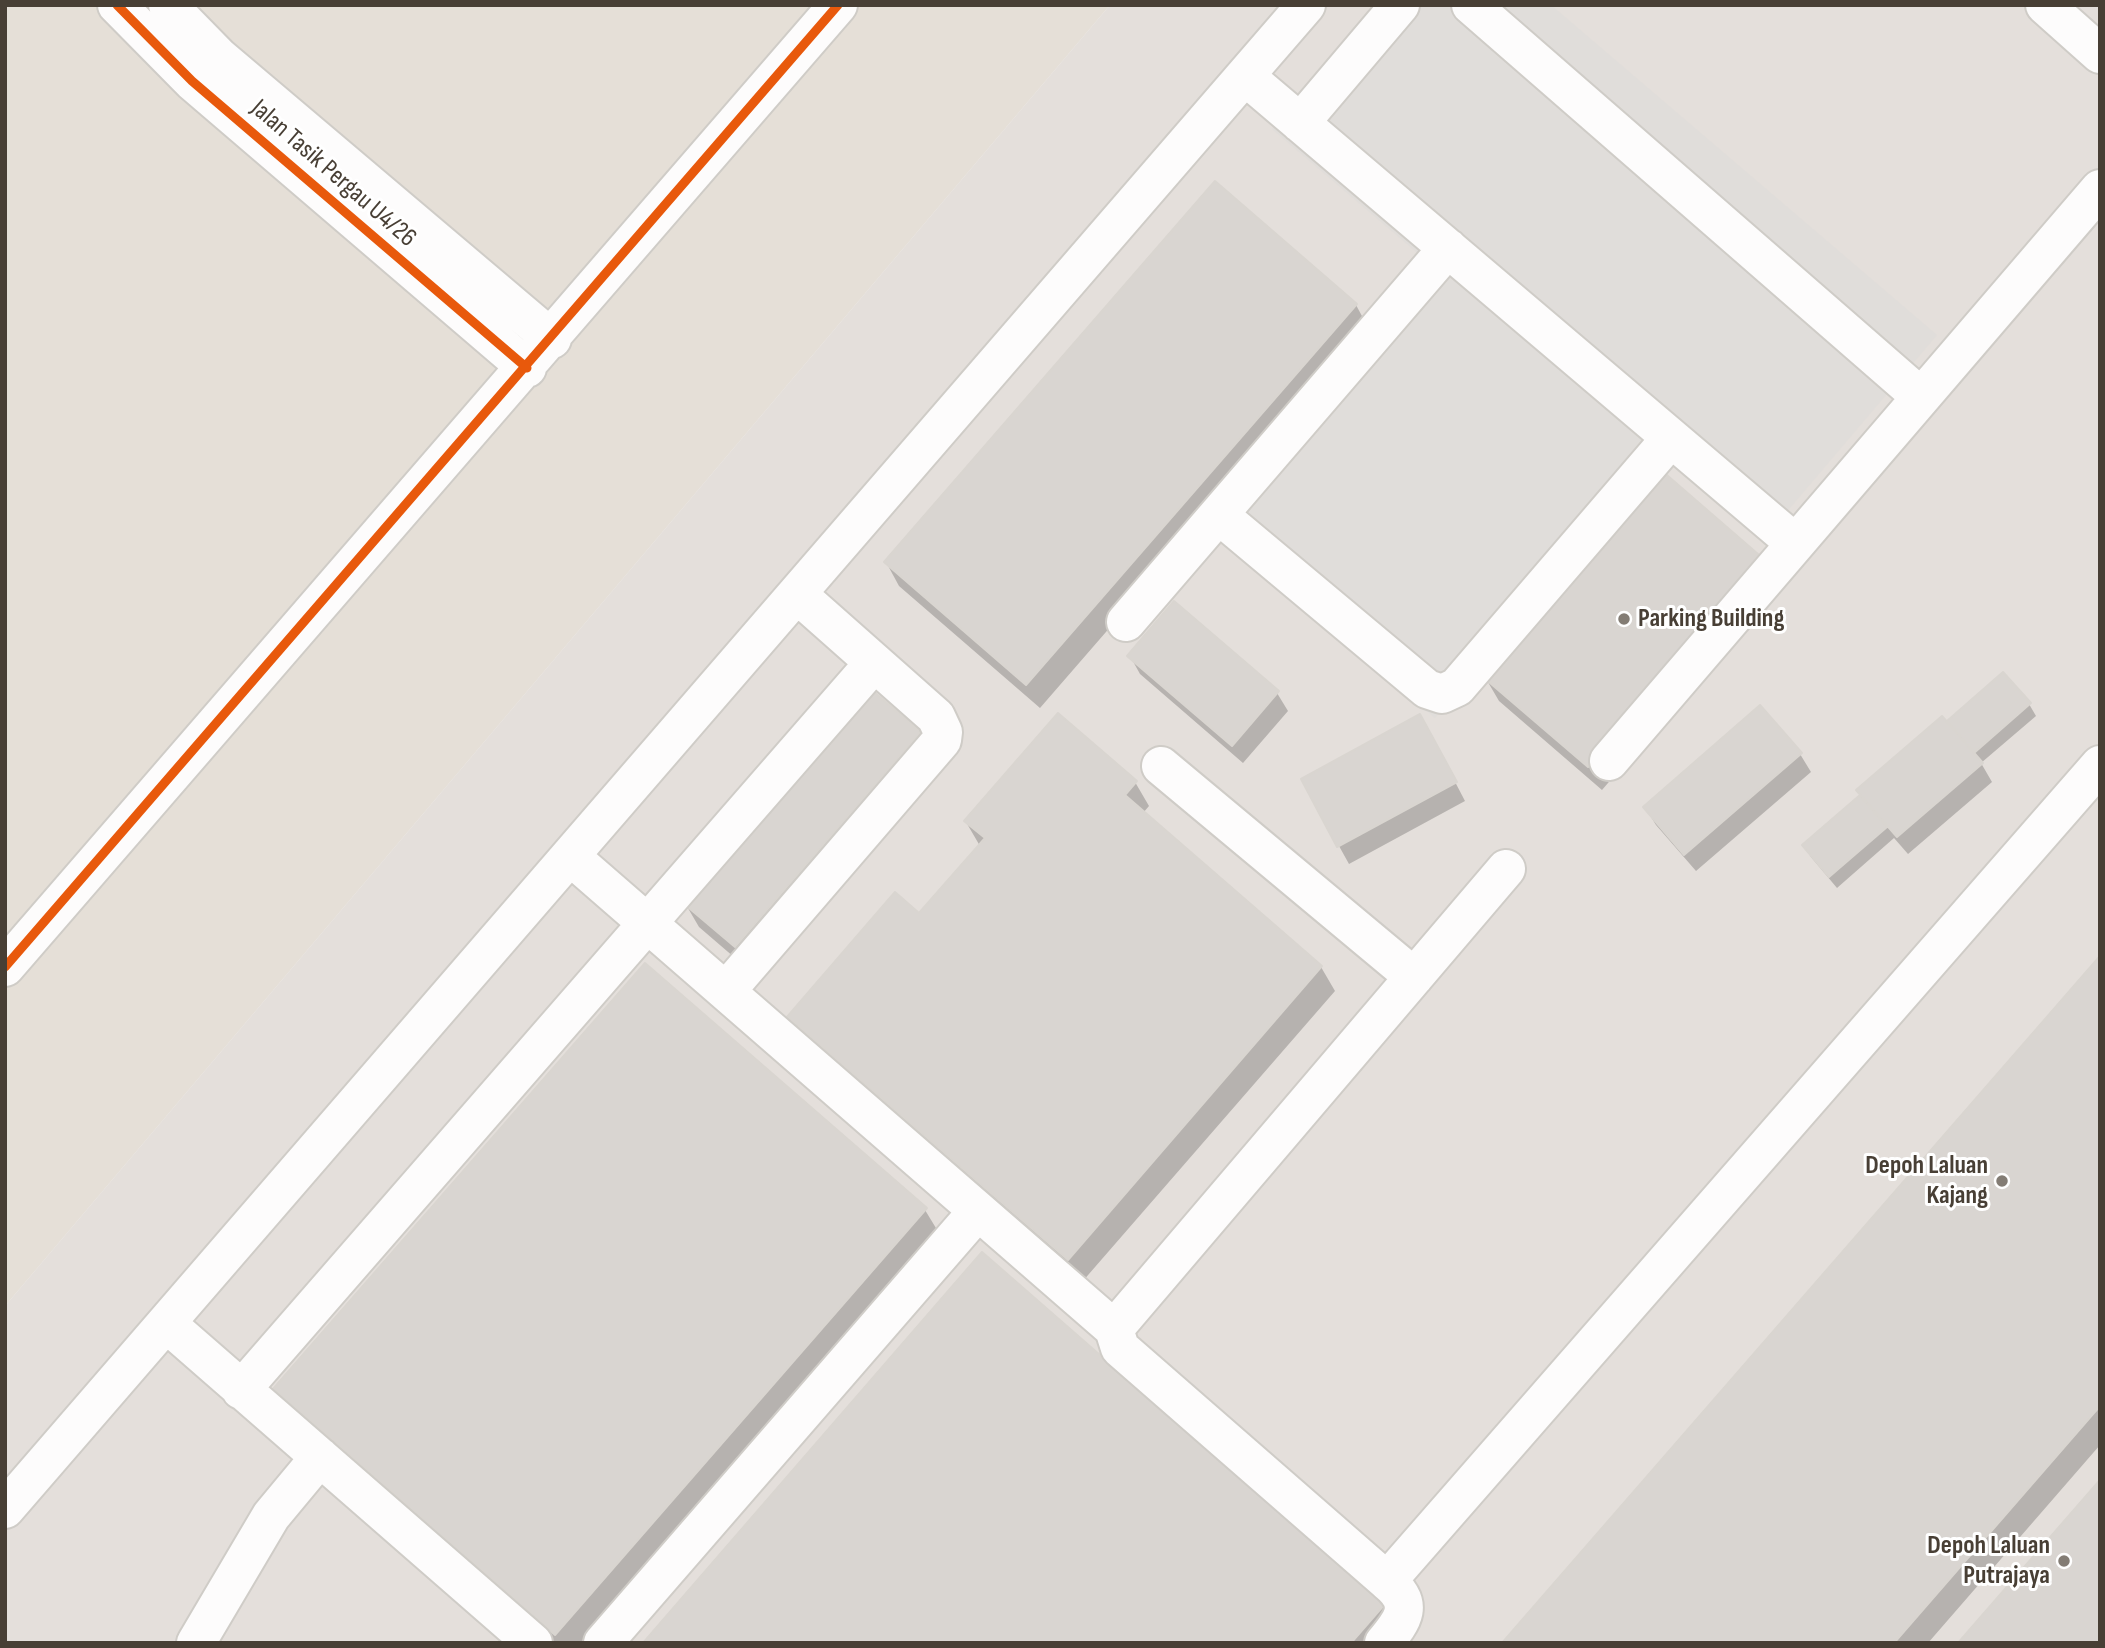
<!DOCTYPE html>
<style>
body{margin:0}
#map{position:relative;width:2105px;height:1648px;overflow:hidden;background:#f1eeea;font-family:"Sofia Sans Condensed",sans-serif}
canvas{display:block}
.frame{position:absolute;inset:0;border:7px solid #483f35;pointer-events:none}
</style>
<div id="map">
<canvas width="2105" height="1648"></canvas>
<div class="frame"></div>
</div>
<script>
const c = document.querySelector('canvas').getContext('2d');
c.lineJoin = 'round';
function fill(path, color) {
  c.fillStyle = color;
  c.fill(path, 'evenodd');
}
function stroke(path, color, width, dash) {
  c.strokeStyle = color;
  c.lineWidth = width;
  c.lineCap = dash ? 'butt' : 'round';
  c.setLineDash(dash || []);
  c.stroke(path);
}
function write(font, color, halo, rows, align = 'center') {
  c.font = font + ' "Sofia Sans Condensed",sans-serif';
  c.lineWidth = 6;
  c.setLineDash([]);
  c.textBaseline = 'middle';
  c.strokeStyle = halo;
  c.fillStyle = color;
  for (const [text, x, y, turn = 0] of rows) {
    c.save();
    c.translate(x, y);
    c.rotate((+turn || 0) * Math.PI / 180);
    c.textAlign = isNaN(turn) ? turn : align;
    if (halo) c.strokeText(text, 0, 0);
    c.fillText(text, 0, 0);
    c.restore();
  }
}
const residential = new Path2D(`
 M5,5h1105l-1105,1301z`);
const industrial = new Path2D(`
 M1110,5h990v1638h-2095v-337z`);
const parking = new Path2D(`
 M1378,5h173l386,330 -170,200 -102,-86 -230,269 -236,-202 222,-260 -149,-127z`);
const shadow = new Path2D(`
 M1356,305l13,24 -329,379 -141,-122 -13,-24z
 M1778,585l-176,205 -103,-89 -14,-24z
 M1130,656l147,37 11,18 -45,52 -103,-89z
 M2029,704l7,12 -55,47 11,19 -84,72 -14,-16 -57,50 -26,-31 -7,-11 57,-50 -3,-6 96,-61 -5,-8z
 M919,733l14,24 -184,213 -50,-43 -14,-24z
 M1430,734l35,67 -116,63 -10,-18z
 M1800,754l11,18 -115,99 -40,-46 -11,-18z
 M1135,782l14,24 -6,7 178,154 14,24 -253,291 -279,-241 -14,-24 130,-101 61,-70 -14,-24z
 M2100,958v487l-172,198h-423z
 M925,1210l14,23 -357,410h-30l-263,-230 -14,-24z
 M1384,1605l13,23 -12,15h-740z`);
const building = new Path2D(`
 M1215,181l142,123 -331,381 -142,-123z
 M1661,470l105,91 -178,206 -105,-90z
 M1174,601l105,90 -47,55 -105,-90z
 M2003,672l28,31 -57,50 -27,-32z
 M868,687l53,45 -186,215 -52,-44z
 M1760,705l42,48 -118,102 -41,-48z
 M1058,713l79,68 -12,14 197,171 -254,294 -281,-243 108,-125 24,21 66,-75 -21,-17z
 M1420,714l37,68 -120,65 -36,-68z
 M1942,716l41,47 -86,74 -41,-47z
 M1860,795l27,32 -58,50 -27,-32z
 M2100,956v450l-206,237h-392z
 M645,963l282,245 -372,427 -282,-246z
 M982,1252l403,352 -34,39h-708z
 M2100,1480v163h-142z`);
const minor = new Path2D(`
 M117,5l75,76 335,287
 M168,5l51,52 333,282
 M1471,5l450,392
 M2045,5l55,49
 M1245,76l550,467
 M1300,123l100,-118
 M1219,515l208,174 15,5 15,-7 214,-249
 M1126,622l322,-374
 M1609,761l491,-572
 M1161,766l253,211
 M570,856l544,473 392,-460
 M5,967l833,-962
 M726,991l216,-251 1,-8 -7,-15 -139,-123
 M166,1323l367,320
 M1114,1329l6,19 267,233
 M241,1390l633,-727
 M5,1509l1301,-1504
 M196,1643l75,-127 49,-59
 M603,1643l374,-431
 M1384,1643c20,-24 31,-39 3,-62l713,-816`);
const cycleway = new Path2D(`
 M117,5l75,76 335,287
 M5,967l833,-962`);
const markers = [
 [1624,619,7,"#837c74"],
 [2002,1181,7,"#837c74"],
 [2064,1561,7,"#837c74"]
];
const streetNames = [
 ["Jalan Tasik Pergau U4/26",333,174,41]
];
const poiNames = [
 ["Parking Building",1638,619,"left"],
 ["Depoh Laluan",1988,1166],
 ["Kajang",1988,1196],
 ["Depoh Laluan",2050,1546],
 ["Putrajaya",2050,1576]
];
fill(residential, '#e5dfd7');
fill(industrial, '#e4dfdb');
fill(parking, '#e0ddda');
fill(shadow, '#0003');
fill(building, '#d9d5d1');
stroke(building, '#d9d5d0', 2);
stroke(minor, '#cfccc7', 42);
stroke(minor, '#fdfcfc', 38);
stroke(cycleway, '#e8590c', 9);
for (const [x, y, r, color] of markers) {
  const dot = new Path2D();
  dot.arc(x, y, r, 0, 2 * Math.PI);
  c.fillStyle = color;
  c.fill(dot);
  stroke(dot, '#fff', 2.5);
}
write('26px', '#483f35', '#fff', streetNames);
write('bold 26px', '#483f35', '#fff', poiNames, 'right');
</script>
